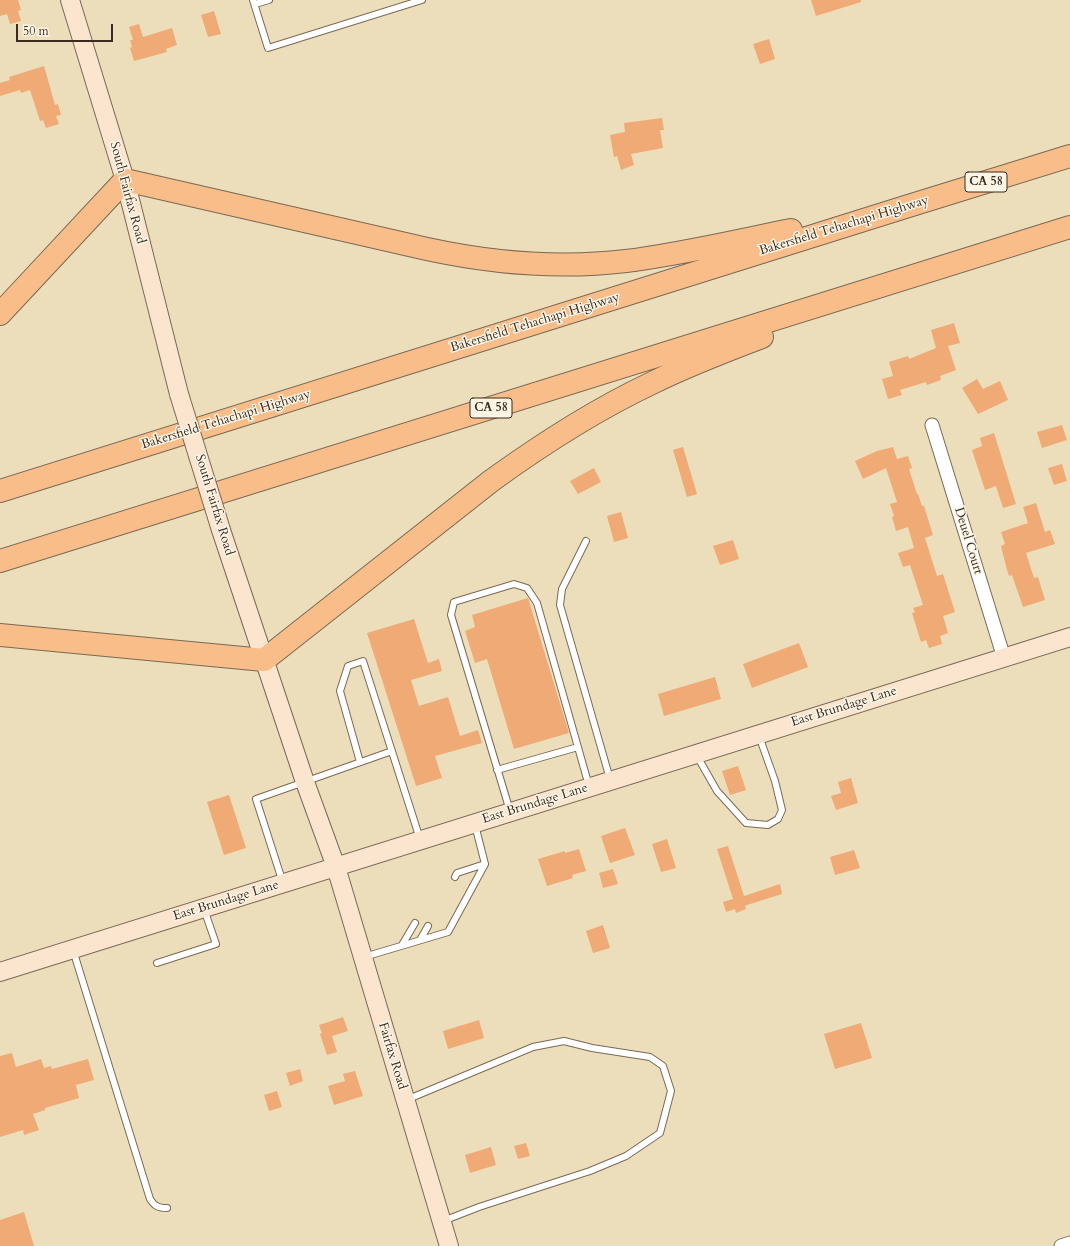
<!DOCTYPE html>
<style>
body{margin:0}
#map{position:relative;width:1070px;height:1246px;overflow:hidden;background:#eddebb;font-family:Cardo,serif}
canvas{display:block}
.scale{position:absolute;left:16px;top:24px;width:97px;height:18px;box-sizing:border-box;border:2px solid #3b2a1e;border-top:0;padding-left:5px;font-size:12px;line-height:14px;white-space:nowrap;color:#3b2a1e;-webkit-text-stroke:3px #fcf5e5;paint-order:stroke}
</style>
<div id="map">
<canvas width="1070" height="1246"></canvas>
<div class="scale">50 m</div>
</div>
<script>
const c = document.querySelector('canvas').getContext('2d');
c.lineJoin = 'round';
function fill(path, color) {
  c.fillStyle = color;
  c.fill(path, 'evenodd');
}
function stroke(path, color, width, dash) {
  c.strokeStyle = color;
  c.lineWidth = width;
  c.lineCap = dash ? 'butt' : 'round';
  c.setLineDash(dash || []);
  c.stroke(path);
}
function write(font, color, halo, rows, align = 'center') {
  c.font = font + ' Cardo,serif';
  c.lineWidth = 3;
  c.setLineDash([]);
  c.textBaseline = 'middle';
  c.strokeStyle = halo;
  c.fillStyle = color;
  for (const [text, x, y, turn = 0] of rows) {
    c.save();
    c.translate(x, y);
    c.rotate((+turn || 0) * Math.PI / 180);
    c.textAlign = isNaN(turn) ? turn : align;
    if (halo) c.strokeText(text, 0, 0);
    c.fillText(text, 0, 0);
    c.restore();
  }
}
const building = new Path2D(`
 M0,0h18l3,10 -3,1 3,10 -11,3 -3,-10 -7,2z
 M811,0h50v2l-45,14z
 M214,11l7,23 -13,3 -7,-22z
 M139,24l4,13 29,-9 5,17 -11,4 1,3 -33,9 -4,-13 2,-1 -2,-7h3l-4,-13z
 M769,39l6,20 -15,5 -7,-20z
 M44,66l11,39 3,-1 3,11 -5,1 3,8 -13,4 -3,-8 -3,1 -10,-31 -9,3 -1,-3 -20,6v-13l10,-3 -1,-3z
 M662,118l2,12h-4l3,18 -32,6 3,11 -13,5 -4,-14 -3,1 -4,-22 15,-3 -1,-9z
 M954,323l6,20 -12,3 8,24 -16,6 1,4 -14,5 -1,-3 -26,8 2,5 -14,4 -6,-20 11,-3 -4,-14 19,-6 1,3 27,-11 -5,-18z
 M977,379l6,10 17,-8 8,19 -30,14 -16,-26z
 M1062,425l5,15 -25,8 -5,-16z
 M994,433l22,71 -13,4 -7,-22 -11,4 -13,-40 10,-4 -2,-8z
 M683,447l14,47 -10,3 -14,-47z
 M893,447l4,12 11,-3 4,12 -3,1 8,25h1l4,12h2l9,29 -8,3 12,38 6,-2 12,38 -12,4 5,17 -8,3 2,8 -13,4 -3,-8 -5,2 -9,-29 3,-1 -2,-4 10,-3 -13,-40 -7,2 -5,-14 16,-5 -6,-21 -12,4 -4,-14 2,-1 -4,-12 7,-2 -11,-34 -23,11 -8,-18 22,-10z
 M1062,464l5,17 -13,4 -6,-17z
 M594,468l7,14 -23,12 -8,-13z
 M1036,503l9,29 5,-2 5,14 -29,9 8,25 4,-1 7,23 -22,7 -11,-32 -3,1 -3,-10 -5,-20 4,-2 -4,-12 27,-9 -5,-16z
 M621,512l7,26 -14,4 -7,-26z
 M733,540l6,19 -19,6 -7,-19z
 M528,598l41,135 -55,16 -27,-90 -12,4 -10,-32 10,-4 -3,-12z
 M414,619l14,44 11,-4 3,12 -31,9 8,26 29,-9 12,39 18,-6 4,13 -47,13 7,22 -26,8 -49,-153z
 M799,643l9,24 -56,21 -9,-24z
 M715,677l6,22 -57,17 -6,-22z
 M738,766l8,24 -16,5 -8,-24z
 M851,778l7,25 -22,7 -5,-14 10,-3 -3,-11z
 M229,795l17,53 -22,7 -17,-53z
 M625,828l10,27 -25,8 -9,-27z
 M667,839l9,29 -15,4 -9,-28z
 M728,846l16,50 36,-12 2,10 -35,11 -2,1 1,3 -10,4 -1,-4 -9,3 -3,-10 10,-3 -16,-50z
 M579,849l7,22 -14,4 1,3 -26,8 -9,-27 27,-8v2z
 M854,850l6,18 -25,7 -5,-18z
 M613,869l5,15 -15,4 -4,-15z
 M603,925l7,23 -17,5 -7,-22z
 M343,1017l5,14 -16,5 5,16 -10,3 -7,-21 2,-1 -3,-8z
 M479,1020l5,18 -36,11 -5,-18z
 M861,1023l11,35 -37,11 -11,-35z
 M12,1053l4,14 25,-8 3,9 7,-2 1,3 36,-10 6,21 -18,5 3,13 -34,10v2l-12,4 6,16 -15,5 -1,-5 -23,7v-81z
 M300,1069l3,12 -13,5 -4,-13z
 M355,1071l8,25 -29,9 -6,-19 17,-5 -2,-7z
 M277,1091l5,16 -13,4 -5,-16z
 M526,1143l4,13 -12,3 -4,-13z
 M491,1147l5,18 -26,8 -5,-18z
 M24,1212l10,34h-34v-26z`);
const lane = new Path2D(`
 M253,0l15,48 154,-48
 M255,4l14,-4
 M586,541l-24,48 -2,16 50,174
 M697,756l20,35 29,32 22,2 10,-6 4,-9 -7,-29 -16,-45
 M360,762l-20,-71 8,-25 15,-5 57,178
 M497,770l81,-23
 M510,811l-59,-196 3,-13 60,-18 13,4 10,15 52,183
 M455,877l2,-4 28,-9
 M283,883l-27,-84 136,-48
 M420,940l8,-14
 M402,945l13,-22
 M73,950l77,249c5,8 9,9 17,9
 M364,957l84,-25 37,-68 -10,-39
 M157,963l59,-19 -12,-35
 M406,1100l127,-53 31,-6 28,7 58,9 13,9 8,25 -11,42 -34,23 -36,15 -111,36 -36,14`);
const street = new Path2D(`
 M932,425l72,233
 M1061,1246l9,-3`);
const secondary = new Path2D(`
 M70,0l55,180 54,214
 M221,530l84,252 31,85 113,379
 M0,972l1070,-335`);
const highway = new Path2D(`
 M0,314l125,-134 302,69c65,14 132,20 199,12 56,-7 110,-20 165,-31
 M0,491l902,-283 168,-52
 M0,561l1070,-334
 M0,635l264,25 227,-179c51,-37 104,-71 161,-98 36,-18 73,-32 110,-46`);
const secondaryBridge = new Path2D(`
 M179,394l42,136`);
const shields = [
 [986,182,42],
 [491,408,42]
];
const shieldNames = [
 ["CA 58",986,182],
 ["CA 58",491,408]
];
const streetNames = [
 ["South Fairfax Road",127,193,75],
 ["Bakersfield Tehachapi Highway",844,226,-17],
 ["Bakersfield Tehachapi Highway",535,323,-17],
 ["Bakersfield Tehachapi Highway",226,420,-17],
 ["South Fairfax Road",214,505,73],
 ["Deuel Court",968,541,73],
 ["East Brundage Lane",844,707,-17],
 ["East Brundage Lane",535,804,-17],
 ["East Brundage Lane",226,901,-17],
 ["Fairfax Road",392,1056,73]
];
fill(building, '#efaa75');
stroke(lane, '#796955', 8);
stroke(street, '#796955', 15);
stroke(secondary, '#796955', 20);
stroke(highway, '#796955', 24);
stroke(lane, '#fff', 6);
stroke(street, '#fff', 13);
stroke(secondary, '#fce5cf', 18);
stroke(highway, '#f8bd88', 22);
stroke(secondaryBridge, '#796955', 20, []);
stroke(secondaryBridge, '#fce5cf', 18);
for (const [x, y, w] of shields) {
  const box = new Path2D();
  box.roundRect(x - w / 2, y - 10, w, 20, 3);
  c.fillStyle = '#fcf5e5';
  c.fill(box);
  stroke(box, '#3b2a1e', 1);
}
write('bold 12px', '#3b2a1e', null, shieldNames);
write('13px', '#3b2a1e', '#fcf5e5', streetNames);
</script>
